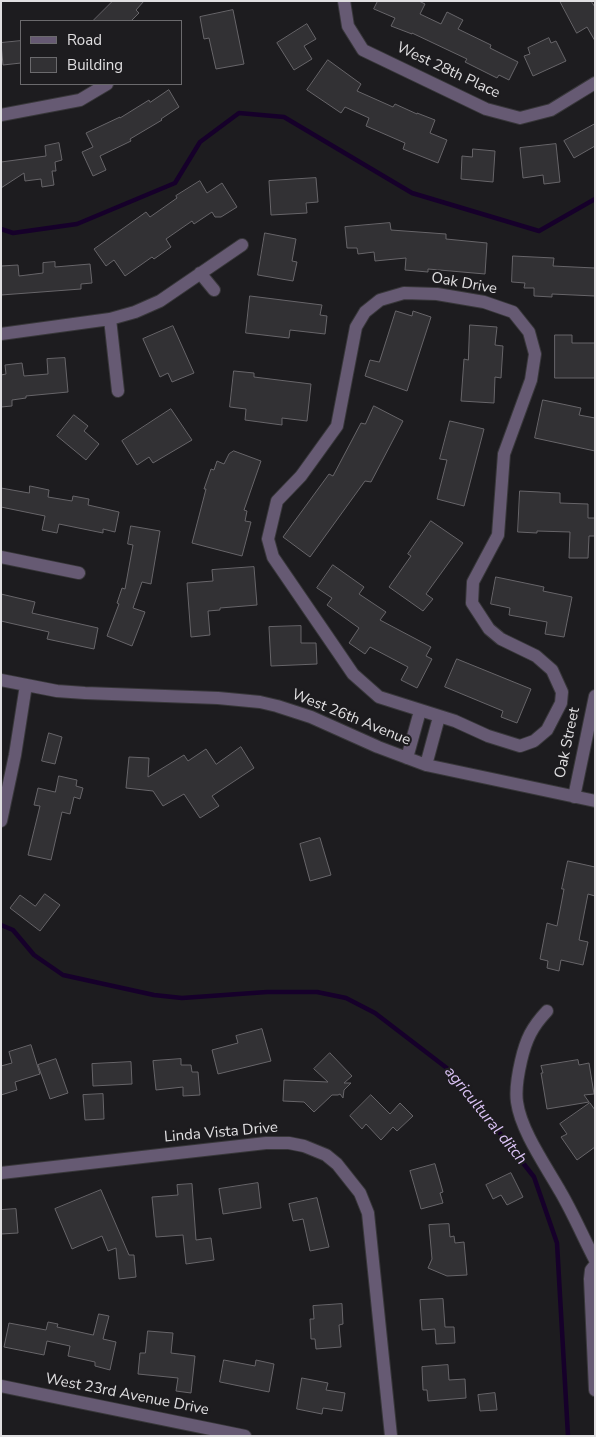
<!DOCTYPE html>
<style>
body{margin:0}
#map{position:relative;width:596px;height:1437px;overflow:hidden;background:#1d1c1f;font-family:"Nunito Sans",sans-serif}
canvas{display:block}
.frame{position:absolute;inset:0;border:2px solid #e0dfe1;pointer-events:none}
.legend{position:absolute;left:20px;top:20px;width:162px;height:65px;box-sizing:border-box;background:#1d1c1f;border:1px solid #6b6a6d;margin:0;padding:6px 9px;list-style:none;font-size:15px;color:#e0dfe1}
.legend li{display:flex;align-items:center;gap:10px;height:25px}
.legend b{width:25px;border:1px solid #6b6a6d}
</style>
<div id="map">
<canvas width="596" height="1437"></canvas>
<div class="frame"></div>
<ul class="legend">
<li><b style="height:6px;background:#665a73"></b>Road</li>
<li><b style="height:14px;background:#323134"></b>Building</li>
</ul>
</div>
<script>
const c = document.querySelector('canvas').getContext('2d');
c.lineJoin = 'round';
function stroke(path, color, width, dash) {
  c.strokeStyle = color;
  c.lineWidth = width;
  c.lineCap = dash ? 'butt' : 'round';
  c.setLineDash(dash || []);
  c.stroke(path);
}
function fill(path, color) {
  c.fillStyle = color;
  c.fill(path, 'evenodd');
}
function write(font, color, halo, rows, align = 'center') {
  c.font = font + ' "Nunito Sans",sans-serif';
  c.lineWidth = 4.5;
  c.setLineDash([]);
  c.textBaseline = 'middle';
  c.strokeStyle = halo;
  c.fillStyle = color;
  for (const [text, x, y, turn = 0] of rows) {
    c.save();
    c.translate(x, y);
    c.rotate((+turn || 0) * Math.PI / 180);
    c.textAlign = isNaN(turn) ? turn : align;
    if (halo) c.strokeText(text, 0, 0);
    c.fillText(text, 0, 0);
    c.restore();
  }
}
const stream = new Path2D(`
 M1,229l12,4 64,-9 98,-41 25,-41 39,-29 45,4 128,76 127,38 56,-32
 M1,925l12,5 21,25 29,20 91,20 28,3 85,-6h50l29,6 29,15 77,59 82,105 23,66 11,193`);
const building = new Path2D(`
 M113,1h31l-8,9 3,3 -8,8h-38z
 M378,1h41l6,3 -5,10 21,10 6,-12 16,8 -5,9 33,16 -1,3 28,14 -9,18 -10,-5 -2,3 -32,-16 2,-3 -55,-26v1l-21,-8 4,-8 -21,-9z
 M560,1h31l4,6v34l-8,-14 -10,6z
 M233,10l11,54 -28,5 -7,-31 -5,1 -4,-22z
 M307,24l9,15 -12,7 8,13 -18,11 -17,-27z
 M549,38l2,5 5,-2 10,20 -33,15 -9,-20 6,-2 -2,-6z
 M21,41v22l-18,2 -2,-22z
 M328,60l33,24 -4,7 36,16 2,-3 22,10v-1l18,7 -5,13 17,7 -9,23 -35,-14 2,-6 -39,-17 3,-8 -24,-11 -4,6 -34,-23z
 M169,90l10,17 -18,12 1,1 -32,19 1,2 -31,15 6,14 -13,6 -11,-24 11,-5 -7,-14 34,-16v1l29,-18 1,2z
 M595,124v22l-21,12 -10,-17z
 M59,143l3,17 -7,2 1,9h-4l2,14 -12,2 -1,-8 -16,2 -1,-8 -23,15v-26l45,-6 -1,-10z
 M556,144l4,38 -16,2 -1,-9 -20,3 -3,-30z
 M473,149l22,2 -2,31 -32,-3 1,-23 10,1z
 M316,178l2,24 -12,1 1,10 -36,2 -2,-34z
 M200,181l7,12 15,-10 15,24 -16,10h-6l-3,-5 -18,12 -2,-3 -26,18 5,8 -17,12 -2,-2 -27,19 -11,-16 -8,6 -12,-17 52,-37 4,5 27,-19 -1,-2z
 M390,223l1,7 55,4v5l41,4 -2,31 -57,-5v3l-23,-2 1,-12 -31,3 -1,-9 -16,2 -1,-6h-10l-2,-21z
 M265,233l31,6 -4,22 5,1 -4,19 -35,-6z
 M513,256l41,2 -1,8 42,2v28l-43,-2v3l-18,-1v-8h-10l1,-5 -13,-1z
 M55,262v5l35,-3 2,19 -11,1v5l-80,6v-29l17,-1 1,11 24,-3v-10z
 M250,296l72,9 -2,10 7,1 -2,18 -35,-4 -1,8 -43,-5z
 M396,311l16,5 1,-5 18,6 -24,74 -42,-15 5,-16 9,2z
 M470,325l27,2 -2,18 8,1 -2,32 -6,-1 -1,26 -33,-2 3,-42 4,1z
 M173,326l21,47 -22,9 -4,-9 -8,4 -17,-38z
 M555,335h17v8h23v35h-40z
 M65,358l3,34 -42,4v2l-14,2v6l-11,1v-32l5,-1 -1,-9 17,-2 2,13 24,-2 -1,-15z
 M234,371l20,2v4l57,7 -4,37 -25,-3v7l-37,-5 1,-11 -16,-2z
 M543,400l38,8 -2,7 16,3v33l-60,-13z
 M374,406l29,15 -32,61 -6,-1 -55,76 -27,-20 46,-63 4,2 28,-53 4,1z
 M171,409l21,31 -39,23 -4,-6 -12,8 -15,-24z
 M74,415l14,11 -4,5 15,13 -13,16 -29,-24z
 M450,421l34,8 -20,77 -27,-7 10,-39 -7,-1z
 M234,451l27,10 -17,49 3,1 -2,10 6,1 -9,34 -50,-13 14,-54h-2l7,-20 3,1 3,-9 7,3 5,-10z
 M30,486l19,4 -1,7 24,4 1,-5 16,3 -1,6 31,7 -4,20 -12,-3v4l-44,-9 -2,9 -15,-3 3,-14 -44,-9v-19l28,5z
 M520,491l40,2v10l28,1v14h7v18h-6l-1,22h-19l1,-26 -33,-1v2l-19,-1z
 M431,521l32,22 -37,51 7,5 -10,12 -34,-24 22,-31 -3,-2z
 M131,526l29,5 -9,53 -9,-2 -9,26 12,4 -13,34 -25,-10 12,-32 -2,-1 5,-15 3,1 8,-44 -5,-1z
 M333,565l31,22 -5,7 27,18 -6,8 51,27 -5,9 6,3 -15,29 -16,-8 7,-13 -38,-20 -5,7 -16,-11 10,-15 -32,-23 5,-7 -15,-10z
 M254,567l3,38 -37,3v2l-12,1 2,24 -19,2 -4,-54 26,-2 -1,-11z
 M496,577l48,10 -1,4 29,6 -8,40 -19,-3 2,-12 -38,-7 1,-7 -19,-4z
 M1,594l34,8 -3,11 66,15 -4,21 -47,-10 2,-7 -48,-11z
 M301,626v17h15l1,21 -46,2 -2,-39z
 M457,659l74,30 -14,34 -16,-6 2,-6 -58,-24z
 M49,733l13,4 -7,27 -13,-3z
 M241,747l13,21 -42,28 7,10 -19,12 -16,-24 -21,12 -10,-15 -27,-3 3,-31 20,1 -1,19 36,-22 4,6 18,-12 10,15z
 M59,776l18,4 -1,6 7,2 -3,11 -6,-2 -4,17 -8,-2 -11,48 -23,-5 12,-49 -6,-1 4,-17 17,4z
 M320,838l11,37 -21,6 -10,-37z
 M568,861l27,6v29l-7,-2 -9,46 9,2 -5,23 -22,-5 -2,11 -12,-3 1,-7 -8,-2 7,-36 10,3 7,-37h-2z
 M45,894l15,11 -20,26 -30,-23 10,-13 15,11z
 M262,1029l9,32 -53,13 -6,-24 26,-7 -2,-7z
 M31,1045l9,29 -25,8 2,8 -16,5v-29l11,-3 -3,-11z
 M330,1053l22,23 -8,7h7l-7,7 -1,8 -3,-4 -2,1h-6l-18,17 -10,-10 -21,-1 1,-21 44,2 -14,-13z
 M56,1059l12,34 -18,6 -12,-34z
 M181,1059v6h10l1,7h6l2,23 -17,1v-9l-27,3 -3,-29z
 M578,1060l1,5 10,-2 5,31 -10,1 5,7 -42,7 -6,-36h2l-2,-7z
 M131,1062l1,22 -39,2 -1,-22z
 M103,1094l1,25 -19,1 -2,-25z
 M371,1095l19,19 10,-11 13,13 -16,15 -4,-4 -12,13 -15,-16 -4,5 -12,-13z
 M590,1103l5,7v37l-18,13 -16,-23 6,-3 -7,-10z
 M435,1164l8,28 -3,1 3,10 -22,6 -11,-38z
 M511,1173l12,24 -16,8 -6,-10 -8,4 -7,-14z
 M258,1183l3,25 -38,6 -4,-25z
 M192,1184l4,56 15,-2 3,22 -28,4 -3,-29 -27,2 -4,-40 26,-2 -1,-10z
 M101,1190l28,65h5l2,22 -17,2 -3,-31 -8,3 -6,-15 -30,13 -17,-40z
 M317,1198l12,49 -19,4 -7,-32 -10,2 -4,-17z
 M16,1209l2,24 -17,1v-24z
 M449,1224l1,13 4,-1 1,7 9,-1 3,33 -20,1 -19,-8 4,-9 -3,-34z
 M443,1299l2,28h9l1,16 -19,1 -1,-15 -13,1 -2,-30z
 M342,1304l1,20 -4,1 2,22 -25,2 -1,-10h-4l-1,-20h4l-1,-13z
 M99,1314l10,2 -6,23 13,3 -6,28 -15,-4v-4l-27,-6 2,-10 -23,-5 -3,14 -40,-8 5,-24 37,7 2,-8 10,2 -1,3 36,8z
 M148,1331l25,2 -2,20 24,3 -4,37 -15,-2 2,-13 -40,-4 2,-21h5z
 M224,1360l31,6 1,-6 18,4 -5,28 -49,-10z
 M448,1365l1,15 16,-1 1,19 -38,3 -1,-11h-4l-1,-23z
 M302,1378l26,5 -2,7 19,3 -3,18 -19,-3 -1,6 -25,-5z
 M495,1393l2,17 -17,1 -2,-16z`);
const minor = new Path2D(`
 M344,1l4,25 15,24 123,59 34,9 31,-8 44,-27
 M1,115l79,-15 27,-16
 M200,273l14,17
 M404,293l33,1 47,8 29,10 16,20 6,22 -4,26 -27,74 -6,81 -25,47 -1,21 17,26 12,10 35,17 16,14 10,22 -1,11 -14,27 -13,11 -14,5 -32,-10 -33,-15 -76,-24 -26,-23 -15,-22 -65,-95 -5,-18 9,-38 24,-25 36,-50 19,-99 9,-15 15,-12z
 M110,319l8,72
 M1,334l109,-15 25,-7 25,-11 82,-56
 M1,557l78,16
 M1,680l56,11 28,2 133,5 42,4 17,4 34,11 67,30 48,18 169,36
 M407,758l13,-47
 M426,765l13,-48
 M574,797l21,-101
 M1,821l14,-66 11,-70
 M547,1011c-15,16 -21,28 -26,50 -3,13 -6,27 -4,41 4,29 29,64 43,89 13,22 23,46 35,69
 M1,1173l265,-30h23l15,3 22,9 11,9 23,29 8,20 23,223
 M595,1265l-4,5 -1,9 5,111
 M1,1386l244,50`);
const streetNames = [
 ["West 28th Place",448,71,25],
 ["Oak Drive",464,284,10],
 ["West 26th Avenue",351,718,22],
 ["Oak Street",568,743,-78],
 ["Linda Vista Drive",221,1133,-5],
 ["West 23rd Avenue Drive",127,1395,11]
];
const waterNames = [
 ["agricultural ditch",485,1116,51]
];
stroke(stream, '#16002a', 4.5);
fill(building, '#323134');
stroke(building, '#676569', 1);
stroke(minor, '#38373a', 14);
stroke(minor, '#665a73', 12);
write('15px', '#e0dfe1', '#1d1c1f', streetNames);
write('italic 16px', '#dcc4f6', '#1d1c1f', waterNames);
</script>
